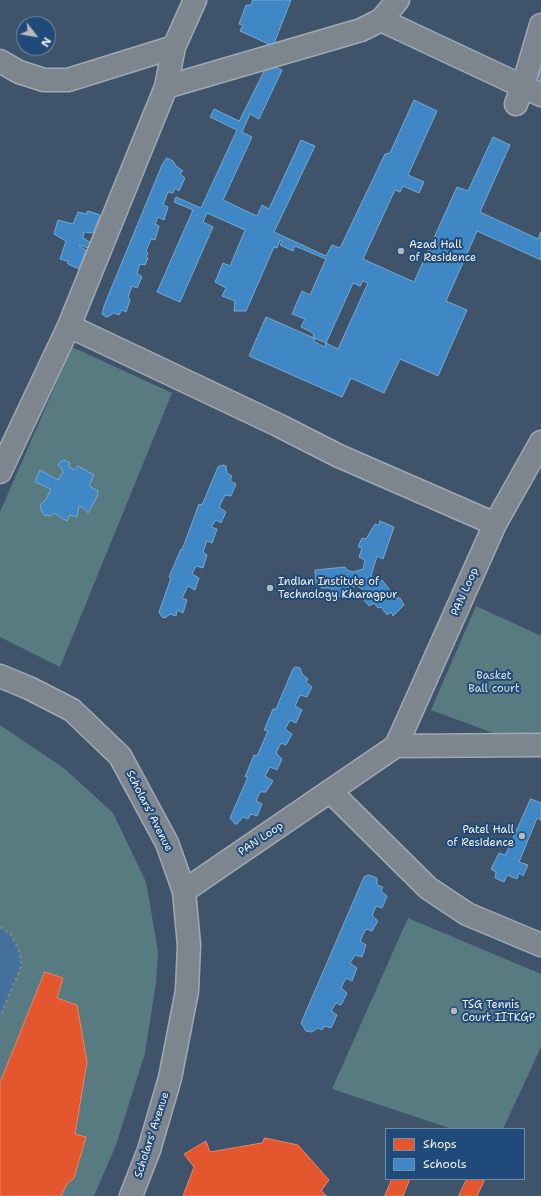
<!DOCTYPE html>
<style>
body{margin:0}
#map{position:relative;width:541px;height:1196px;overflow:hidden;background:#3f546b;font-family:"Shantell Sans",sans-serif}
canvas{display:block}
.legend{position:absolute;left:385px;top:1128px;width:140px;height:52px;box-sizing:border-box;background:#1f4a7a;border:1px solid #748da6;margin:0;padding:5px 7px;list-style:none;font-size:12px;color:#f4f1e8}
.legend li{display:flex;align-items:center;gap:8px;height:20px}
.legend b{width:20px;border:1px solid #748da6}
.north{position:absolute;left:16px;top:16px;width:40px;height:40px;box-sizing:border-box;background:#1f4a7a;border:1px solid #748da6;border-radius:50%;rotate:121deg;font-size:11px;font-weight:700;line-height:16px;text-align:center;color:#f4f1e8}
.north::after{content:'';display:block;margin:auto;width:14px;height:18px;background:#b5babc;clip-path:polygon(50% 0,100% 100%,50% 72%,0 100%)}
</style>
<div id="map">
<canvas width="541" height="1196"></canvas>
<ul class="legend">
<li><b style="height:11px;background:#e4572e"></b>Shops</li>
<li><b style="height:11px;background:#3f88c5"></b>Schools</li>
</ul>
<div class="north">N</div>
</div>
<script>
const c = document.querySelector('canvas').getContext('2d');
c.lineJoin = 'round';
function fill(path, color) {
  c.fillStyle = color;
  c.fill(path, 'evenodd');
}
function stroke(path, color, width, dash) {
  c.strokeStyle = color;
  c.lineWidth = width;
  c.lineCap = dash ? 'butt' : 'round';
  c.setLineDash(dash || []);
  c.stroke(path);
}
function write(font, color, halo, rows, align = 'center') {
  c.font = font + ' "Shantell Sans",sans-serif';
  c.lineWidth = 4;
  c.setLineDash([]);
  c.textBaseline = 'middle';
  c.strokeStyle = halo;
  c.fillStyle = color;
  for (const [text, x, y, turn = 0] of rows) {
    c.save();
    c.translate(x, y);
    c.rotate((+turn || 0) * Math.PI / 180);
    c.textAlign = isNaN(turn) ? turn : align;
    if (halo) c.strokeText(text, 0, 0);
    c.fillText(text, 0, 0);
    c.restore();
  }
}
const green = new Path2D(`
 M72,347l100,46 -112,274 -60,-30v-125z
 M476,606l65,30v101l-29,3 -81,-30z
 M0,725l65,44 48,44 33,69 12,69 -2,32 -11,70 -29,92 -22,51h-94z
 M408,918l133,56v73l-38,82h-51l-120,-40z`);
const water = new Path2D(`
 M0,927l11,7 8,16 3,15 -22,52z`);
const shops = new Path2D(`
 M45,972l18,6 -6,20 20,7 10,57 -12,72 11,3 -12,41 -7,6 -6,12h-61v-113z
 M265,1138l33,7 31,35 -8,11 6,5h-144l11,-29 -10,-13 22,-13 4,11 52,-9z
 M392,1179h18l-7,17h-18z
 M467,1179h18l-8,17h-18z`);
const schools = new Path2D(`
 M253,0h38l-18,46 -33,-15 3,-6 -4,-1 7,-19h5z
 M541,58v22l-1,2 -10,-4z
 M268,64l14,6 -23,49 -9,-5 -8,18 10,5 -29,63 34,16 5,-11 7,4 32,-69 14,6 -41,86 52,24 6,-11 8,3 45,-94 5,-1 24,-53 23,11 -29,64 16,7 -5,11 -16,-7 -3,6 -5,-2 -32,69 51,23 43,-95 11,4 25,-54 17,8 -30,67 58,27 3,-7v28l-64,-29 -31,70 21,9 -29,66 -38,-17 -16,34 -33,-15 -9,19 -93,-41 17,-39 48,21 -1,-5 -12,-6 4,-8 -13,-5 10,-23 8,4 16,-36 -31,-13 -2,5 -13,-6 2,-4 -2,-1 -3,8 -3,-1 -28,64h-12l1,-10 -13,-5 4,-8 -11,-6 8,-19 7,3 15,-36 -38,-17 -4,9 10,5 -33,75 -23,-10 36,-82 -19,-8 2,-5 25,11 36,-78 -27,-13 4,-8 25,12zM363,281l5,2 -30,66 -12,-6 27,-60 7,3zM314,338l12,5 -1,4 -10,-5z
 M167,158l6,3 3,5 7,5 -3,3 5,4 -6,13 -4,-3 -2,5 -5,-1 -5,13 5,2 -4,13 -6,-3 -3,7 4,2 -4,14 -4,-1 -5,12 2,2 -2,4 2,1 -3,7 -5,-1 -3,9 5,4 -5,11 -5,-2 -4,11 2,3 -4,12 -4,-2 -3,5 -5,-2 -5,3 -3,1 -4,-3 2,-8 58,-141z
 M88,211l12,4 -7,18 -9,-1 -1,6 7,4 -2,6 -8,-3 -1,1 7,4 -7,19 -11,-5 -1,-3 -7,-2 6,-18 -12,-7 4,-14 15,4 5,-12 8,2z
 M64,460l6,3 -1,4 6,3 3,-4 16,9 -5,11 9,5 -1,6 -9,16 -4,-5 -5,-2 -2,11 -7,-2 -3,6 -13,-8 -4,3 -6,-1 -3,-5 -1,-5 6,-6 5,-10 -16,-7 5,-12 18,10 5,-8 -1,-3 -4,-4 3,-4z
 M223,465l3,1 1,7 5,3 -2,5 6,3 -5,12 -6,-1 -6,12 7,5 -5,11 -5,-3 -5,7 6,2 -5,14 -5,-2 -4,11 4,3 -4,13 -7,-2 -4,8 7,4 -4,12 -7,-4 -6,12 5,2 -4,13 -6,-3 -1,6 -6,-2 -5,4 -3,-1 -3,-5 12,-34 -2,-1 12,-28 1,1 17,-46 3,1 16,-38z
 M380,521l14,6 -11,32 -6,-3 -6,20 7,6 4,-2 14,18h4l4,7 -11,11 -2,-4 -4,3 -6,-8 -3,1 -4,-5 -5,3 -6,-7 4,-4 -6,-7 -5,-2 -8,1 1,6 -17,6 -3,-6 3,-1 -1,-4h-10l-1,-4 -4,1 -1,-15 30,-3 2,3 6,2 10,-3 2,-9 -6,-3 3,-9 -4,-1 4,-9 4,1 9,-15 4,1z
 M296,667l4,1 2,6 6,5 -2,3 6,5 -5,10 -7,-2 -5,11 7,4 -6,13 -6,-3 -5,9 7,5 -6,11 -5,-2 -5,10 6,6 -5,11 -7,-3 -5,9 8,5 -7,11h-6l-4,9 6,3 -5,12 -6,-2 -3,5 -5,-2 -6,7h-2l-5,-6 18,-41h-3l9,-22 3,1 11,-25 -4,-1 9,-21h3l17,-40z
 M531,799l10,4v17l-4,-2 -18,44 9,3 -5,11 -4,-3 -2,6 -10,-4 -3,7 -9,-4 1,-6 -5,-3 8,-16 6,2z
 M369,875l8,3v7l6,2 -2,4 6,5 -5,12 -6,-2 -4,10 6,5 -6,10 -6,-2 -6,12 6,4 -4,12 -7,-2 -5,8 7,5 -5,13 -6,-3 -5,10 6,5 -6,12 -5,-2 -5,8 6,4 -6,13 -6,-2 -3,4 -4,-2 -6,4 -6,-1 -5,-8 63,-146z`);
const path = new Path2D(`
 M0,927l11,7 8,16 3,15 -22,52`);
const minor = new Path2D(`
 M381,20l160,75
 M0,61l19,11 25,8h24l106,-33
 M166,87l195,-57 20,-10 17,-20
 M516,104l7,-18 18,-61
 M69,326l209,99 61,31 156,68
 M0,472l69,-146 97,-239 8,-40 21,-47
 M0,676l29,12 43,22 48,46 47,87 17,48 5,54 -2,46 -17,87 -21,72 -18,46
 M396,746l145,-1
 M330,791l98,97 39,26 74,31
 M184,891l212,-145 99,-222 46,-82`);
const markers = [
 [401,251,4,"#b5babc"],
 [270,588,4,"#b5babc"],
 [522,836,4,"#b5babc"],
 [454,1011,4,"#b5babc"]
];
const poiNames = [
 ["Azad Hall",409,245],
 ["of Residence",409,258],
 ["Indian Institute of",278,582],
 ["Technology Kharagpur",278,595],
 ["Patel Hall",514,830,"right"],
 ["of Residence",514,843,"right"],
 ["TSG Tennis",462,1005],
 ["Court IITKGP",462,1018]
];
const streetNames = [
 ["PAN Loop",465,592,-66],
 ["Scholars' Avenue",149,811,63],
 ["PAN Loop",261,839,-34],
 ["Scholars' Avenue",152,1135,-72]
];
const parkNames = [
 ["Basket",494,676],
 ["Ball court",494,689]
];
fill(green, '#587b82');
fill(water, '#43719b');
fill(shops, '#e4572e');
stroke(shops, '#e98566', 1);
fill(schools, '#3f88c5');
stroke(schools, '#75a8d0', 1);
stroke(minor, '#a0a9b2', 25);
stroke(path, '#7a8490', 2.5, [3, 3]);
stroke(minor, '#7d868e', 22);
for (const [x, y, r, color] of markers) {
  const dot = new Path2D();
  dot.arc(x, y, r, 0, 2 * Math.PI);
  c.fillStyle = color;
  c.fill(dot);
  stroke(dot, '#1f4a7a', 1.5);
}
write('11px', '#f4f1e8', '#1f4a7a', poiNames, 'left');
write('11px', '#f4f1e8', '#1f4a7a', streetNames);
write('11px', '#dde0d9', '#1f4a7a', parkNames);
</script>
